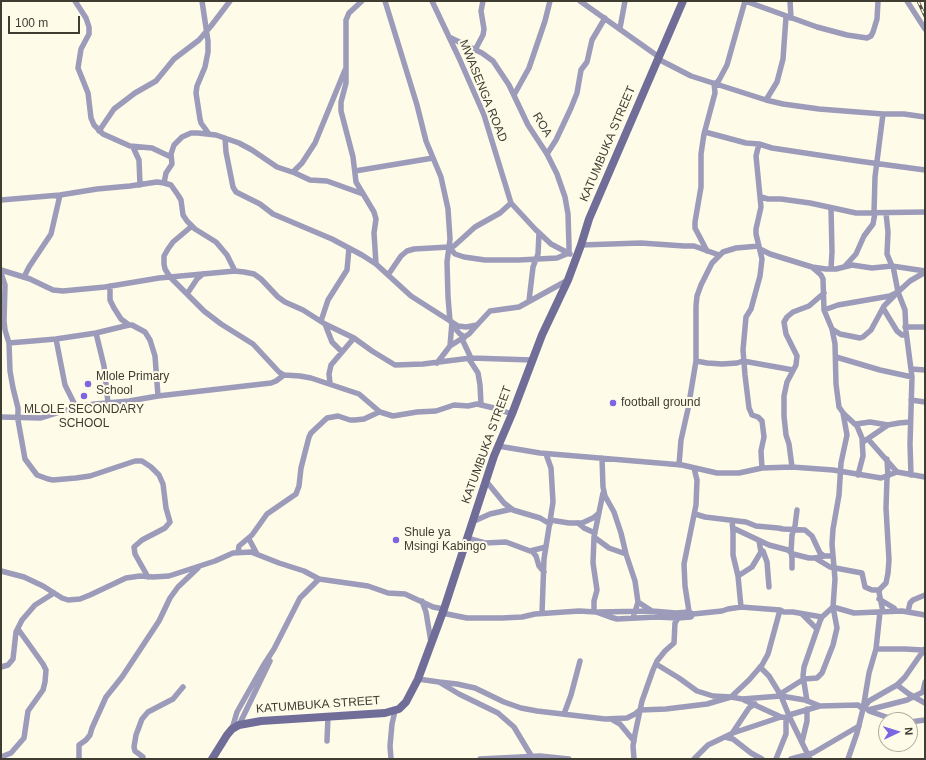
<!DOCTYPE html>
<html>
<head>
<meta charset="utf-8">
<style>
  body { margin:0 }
  #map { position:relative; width:926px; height:760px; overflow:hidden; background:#fefbe9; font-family:Arial,sans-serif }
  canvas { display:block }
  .frame { position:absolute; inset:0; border:2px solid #3f3d31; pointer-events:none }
  .north { position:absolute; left:878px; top:712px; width:40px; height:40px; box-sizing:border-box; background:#fefbe9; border:1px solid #b2af9f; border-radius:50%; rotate:86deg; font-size:11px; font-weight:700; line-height:16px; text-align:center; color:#3f3d31 }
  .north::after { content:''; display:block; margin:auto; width:14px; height:18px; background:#7c65e0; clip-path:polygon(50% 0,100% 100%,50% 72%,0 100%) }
  .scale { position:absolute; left:8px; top:16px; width:72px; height:18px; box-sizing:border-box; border:2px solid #3f3d31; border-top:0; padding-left:5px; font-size:12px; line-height:14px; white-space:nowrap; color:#3f3d31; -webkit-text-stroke:3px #fefbe9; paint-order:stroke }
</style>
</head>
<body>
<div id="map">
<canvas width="926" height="760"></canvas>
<div class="frame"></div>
<div class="north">N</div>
<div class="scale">100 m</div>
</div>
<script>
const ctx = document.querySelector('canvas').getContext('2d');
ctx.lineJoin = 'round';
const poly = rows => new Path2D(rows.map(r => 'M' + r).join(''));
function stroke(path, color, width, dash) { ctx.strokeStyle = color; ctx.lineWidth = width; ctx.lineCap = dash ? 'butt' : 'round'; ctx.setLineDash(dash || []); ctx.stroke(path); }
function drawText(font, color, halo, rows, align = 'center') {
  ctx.font = font + ' Arial,sans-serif'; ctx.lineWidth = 4; ctx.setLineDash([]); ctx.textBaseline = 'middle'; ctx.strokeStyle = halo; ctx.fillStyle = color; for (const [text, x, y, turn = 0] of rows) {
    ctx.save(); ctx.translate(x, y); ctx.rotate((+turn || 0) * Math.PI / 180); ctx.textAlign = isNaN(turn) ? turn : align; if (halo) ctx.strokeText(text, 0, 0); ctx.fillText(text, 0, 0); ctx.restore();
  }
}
stroke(poly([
  [75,1,86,18,89,27,89,34,81,49,78,68,88,93,91,118,94,125,103,134,130,146,152,148,171,157],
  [202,1,208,41,208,52,205,67,197,86,196,93,200,119,201,123,209,134],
  [362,1,349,13,346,20,346,83,341,102,341,111,353,157,356,182,374,212,376,219,374,233,376,264],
  [385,1,417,105,426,141,441,177,448,209,450,239,447,262,448,297,450,321],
  [432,1,459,58,484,115,511,203,535,229,551,244,570,254],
  [580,1,659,57],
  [745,1,817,27,847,35,867,38,871,36,873,32,877,19,878,1],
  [790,1,791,18],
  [907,1,925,29],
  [620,28,625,1],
  [475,50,483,35,484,29,481,11,483,1],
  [658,59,691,76,766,100,783,104,819,109,883,114,904,114,925,117],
  [716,84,719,80,727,65,745,1],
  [514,95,529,68,545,21,550,1],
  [766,100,777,82,783,59,786,17],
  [99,131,114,109,135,93,156,81,174,59,199,40,211,26,230,1],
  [705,132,746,143,759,144,772,148,858,161,925,170],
  [225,138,226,152,233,187,236,192,260,204,273,214,332,239,362,255,376,264,411,296,458,326,466,327,477,325,490,311,519,307,568,280],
  [759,144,756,156,761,207,756,229,756,234,762,259,760,276,751,309,746,317,743,350,745,375,749,408,752,415,758,417,762,421,764,437,761,451,762,468],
  [133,147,139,160,140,185],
  [547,154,556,140,571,108,577,93,581,70,587,62,592,40,605,18],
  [355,171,433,158],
  [293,172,302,163,315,143,345,70],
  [164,183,166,173,172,164,171,154,174,145,182,137,191,133,198,133,216,135,239,143,252,150,277,167,295,173,310,180,327,181,363,194],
  [761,197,768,199,781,199,810,203,856,213,925,212],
  [1,200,60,195,97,189,130,186,157,182,164,183,171,185,178,195,181,200,183,215,187,221,195,229,216,242,227,255,235,271],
  [874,213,875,177,883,114],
  [886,213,888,232,887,254,892,266],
  [192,226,173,242,168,249,164,256,164,264,165,269,170,277,204,311,221,324,253,344,279,372,284,375,300,376,311,378,359,394,380,412],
  [581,245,641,243,684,246,694,246,719,255],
  [449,247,455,254,464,257,485,260,519,260,557,258,569,253,569,246,568,214,565,197,557,174,547,154,528,125,509,85,493,61,482,53,449,37],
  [760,249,770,254,812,267,826,269,836,269,852,265,872,268,892,266,925,271],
  [707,251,695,228,695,222,701,187,701,154,704,134,715,93,714,83],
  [845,266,856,254,864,236,873,224,875,213],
  [893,266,898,292,905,310,906,331,912,377,910,444,911,475],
  [812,267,821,275,823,279,824,310,832,329,835,344,836,384,839,407,844,414,857,426,862,438,863,456,858,475],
  [831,269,832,252,831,208],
  [1,270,30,279,53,290,63,291,105,287,159,278,235,271,244,272,254,274,261,279,278,297,285,302,303,310,325,324,354,338,372,351,395,365,423,364,471,358,532,360],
  [1,273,5,285,4,321,5,330,9,343,10,371,13,388,18,408,18,420,25,459,37,475,48,479,53,480,76,478,90,476,135,461,142,461,151,467,159,475,163,484,166,508,170,522,165,528,142,540,134,547,135,554,148,577],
  [388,275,401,256,407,251,414,249,449,247,454,246,475,227,500,213,511,203],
  [24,277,29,267,51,234,60,195],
  [110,286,110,300,114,308,121,319,129,325],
  [187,294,197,279,203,274],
  [529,301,533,267,538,254,539,233],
  [883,308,897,331,902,335,906,335],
  [824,310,838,305,890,296,898,292,910,281,922,274,925,271],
  [321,321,328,300,347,270,349,248],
  [325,324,332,342,342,352],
  [452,325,460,334,465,337],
  [905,327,925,327],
  [832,329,840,334,860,338,863,337,871,330,884,306,894,296],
  [96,333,104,366,108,403],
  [56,339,65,385,76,407],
  [462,339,471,358],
  [9,343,56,339,96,333,129,325,132,325,145,332,150,340,155,356,158,396],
  [450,346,452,322],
  [836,357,880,370,912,377],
  [469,359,478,373,480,385,481,404],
  [696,361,707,363,722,364,737,363,743,361,793,370],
  [437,363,450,346,469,334,477,325],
  [911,369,925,370],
  [330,383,329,374,331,365,354,338],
  [911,400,925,402],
  [1,417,41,418,76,407,95,404,129,401,158,396,271,383,276,381,284,375],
  [856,424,870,422,888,425],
  [868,439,897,472],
  [863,442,888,425,899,423,910,422],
  [498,446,540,453,682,465,717,473,739,473,762,468,792,467,833,470,881,478,897,472,925,477],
  [602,458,603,487,605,496,614,512,621,533,626,554,635,581,638,602,633,618],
  [679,465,681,440,688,409,696,361,696,306,697,296,701,285,712,263,723,252,736,248,759,246],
  [792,467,789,444,786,435,784,416,784,396,787,382,796,365,797,356,786,334,784,322,787,317,793,312,809,306,824,293],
  [486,481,504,503,513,510,540,518,550,524],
  [695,514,705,517,746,522,756,526,778,528,783,529,805,530,812,536,820,553,824,556,833,556],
  [550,520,569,523,582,523,593,518,599,513],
  [732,520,733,532,733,555,738,576,741,607],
  [472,522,490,514,512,509],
  [578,523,584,528,595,533],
  [733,528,769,545,788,550,793,554,809,558,815,558,824,556],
  [594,537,609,548,626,554],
  [467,538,485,543,506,542,530,551,546,547],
  [249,539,257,554],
  [759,541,761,552,763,551,767,562,769,587],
  [532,551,536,556,539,566,544,572],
  [238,552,239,546,252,535,267,514,296,494,299,486,301,468,309,437,311,433,327,418,338,416,350,420,355,420,364,419,377,413,380,412,393,416,417,412,436,411,454,405,468,406,477,404,494,408,512,414],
  [815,558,830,567,862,573,865,587,872,590,879,590],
  [792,568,792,558,791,552,792,535,795,526,797,510],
  [1,571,24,577,43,586,62,598,68,600,80,599,90,595,126,578,140,576,153,577,169,576,215,561,233,553,251,552,279,563,304,571,319,579,368,586,388,593,405,594,433,607,444,609],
  [738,576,752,567,761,552],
  [879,599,894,608,896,611],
  [422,601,426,612,431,642],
  [638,602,652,611,676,613,689,612],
  [594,612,594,601,597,590,593,563,594,537,603,493],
  [598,612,652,611],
  [883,612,879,592,880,589,886,583,888,573,889,560,886,508,887,478,888,476,887,459],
  [908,612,910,603,913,600,925,595],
  [442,613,467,618,502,618,522,617,535,614,579,611,596,612,610,617,617,619,656,617,678,618,691,617,693,614,722,611,728,609,741,607,780,610,784,612,793,612,822,617],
  [542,613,544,559,553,502,551,468,546,454],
  [693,614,689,612,688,605,685,586,684,564,696,505,697,480,694,468],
  [802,614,817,629],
  [876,649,905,649,922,650,925,649],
  [656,664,679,678,697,691,713,696,731,697,749,680,762,665,768,654,780,610],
  [1,667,8,665,13,659,16,632,22,620,35,605,54,593],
  [760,667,769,676,780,694],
  [418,679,439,682,459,694,498,713,514,727,532,757],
  [439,682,457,684,475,688,504,702,521,708,537,711,605,719,627,718,635,714,640,710,666,709,707,704,731,697,742,699,781,696,805,700,820,706,858,705,863,709,869,701,897,685,905,677,921,654,925,651],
  [897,685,909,694,925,703],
  [923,691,925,682],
  [777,696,804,679,817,678,822,673,833,645,837,628,833,607,854,613,902,611,925,615],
  [781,696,790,718,810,759],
  [744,700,781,717],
  [807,701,803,676,804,667,820,621,822,617,833,607,835,579,832,544,833,529,839,495,841,463,847,435,843,413],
  [868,710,907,700,925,691],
  [869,711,895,720],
  [564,714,571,695,580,661],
  [789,715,820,706],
  [613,720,620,724,634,741],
  [910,722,925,720],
  [239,725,270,661],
  [232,729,237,712,263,666,274,649,300,598,319,579],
  [733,732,749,708,755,704],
  [725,737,733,739,751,753,762,759],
  [327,741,328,716],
  [802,742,807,721,807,709],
  [1,757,11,753,24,738,28,711,43,690,45,682,46,670,43,664,18,629],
  [79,759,79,745,86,740,90,735,92,728,106,697,122,677,159,621,170,598,178,587,198,568],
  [143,759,143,757,135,751,134,747,136,735,142,719,148,712,173,699,183,687],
  [391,759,390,746,392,724,395,711],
  [480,759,540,756,569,759],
  [634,759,633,746,635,734,642,701,653,670,657,661,665,651,674,643,675,623,678,618],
  [694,759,708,745,733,733,781,717,790,718],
  [776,759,786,734,786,718],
  [791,759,813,753,859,726],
  [848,759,857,733,863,709,869,673,876,649,880,612]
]), '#9d9bba', 5.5);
stroke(poly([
  [212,759,227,735,232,729,239,725,261,721,385,713,399,709,406,702,418,679,444,609,494,456,512,414,542,335,568,280,581,245,589,219,683,1]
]), '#716d99', 8);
const rail = poly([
  [918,1,925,16]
]);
stroke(rail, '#555246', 3);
stroke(rail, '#fefbe9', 1.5, [4.5]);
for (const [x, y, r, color] of [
  [88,384,4,"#7c65e0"],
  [84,396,4,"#7c65e0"],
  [613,403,4,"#7c65e0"],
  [396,540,4,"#7c65e0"]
]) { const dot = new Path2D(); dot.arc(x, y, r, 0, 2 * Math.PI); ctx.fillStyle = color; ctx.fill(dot); stroke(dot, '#fefbe9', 1.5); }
drawText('12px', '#3f3d31', '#fefbe9', [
  ["MWASENGA ROAD",483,91,68],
  ["ROA",542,125,59],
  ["KATUMBUKA STREET",608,144,-67],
  ["KATUMBUKA STREET",487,445,-70],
  ["KATUMBUKA STREET",318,705,-4]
]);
drawText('12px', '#3f3d31', '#fefbe9', [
  ["Mlole Primary",96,377],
  ["School",96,391],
  ["football ground",621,403],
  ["MLOLE SECONDARY",84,410,"center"],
  ["SCHOOL",84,424,"center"],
  ["Shule ya",404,533],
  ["Msingi Kabingo",404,547]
], 'left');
</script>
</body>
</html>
